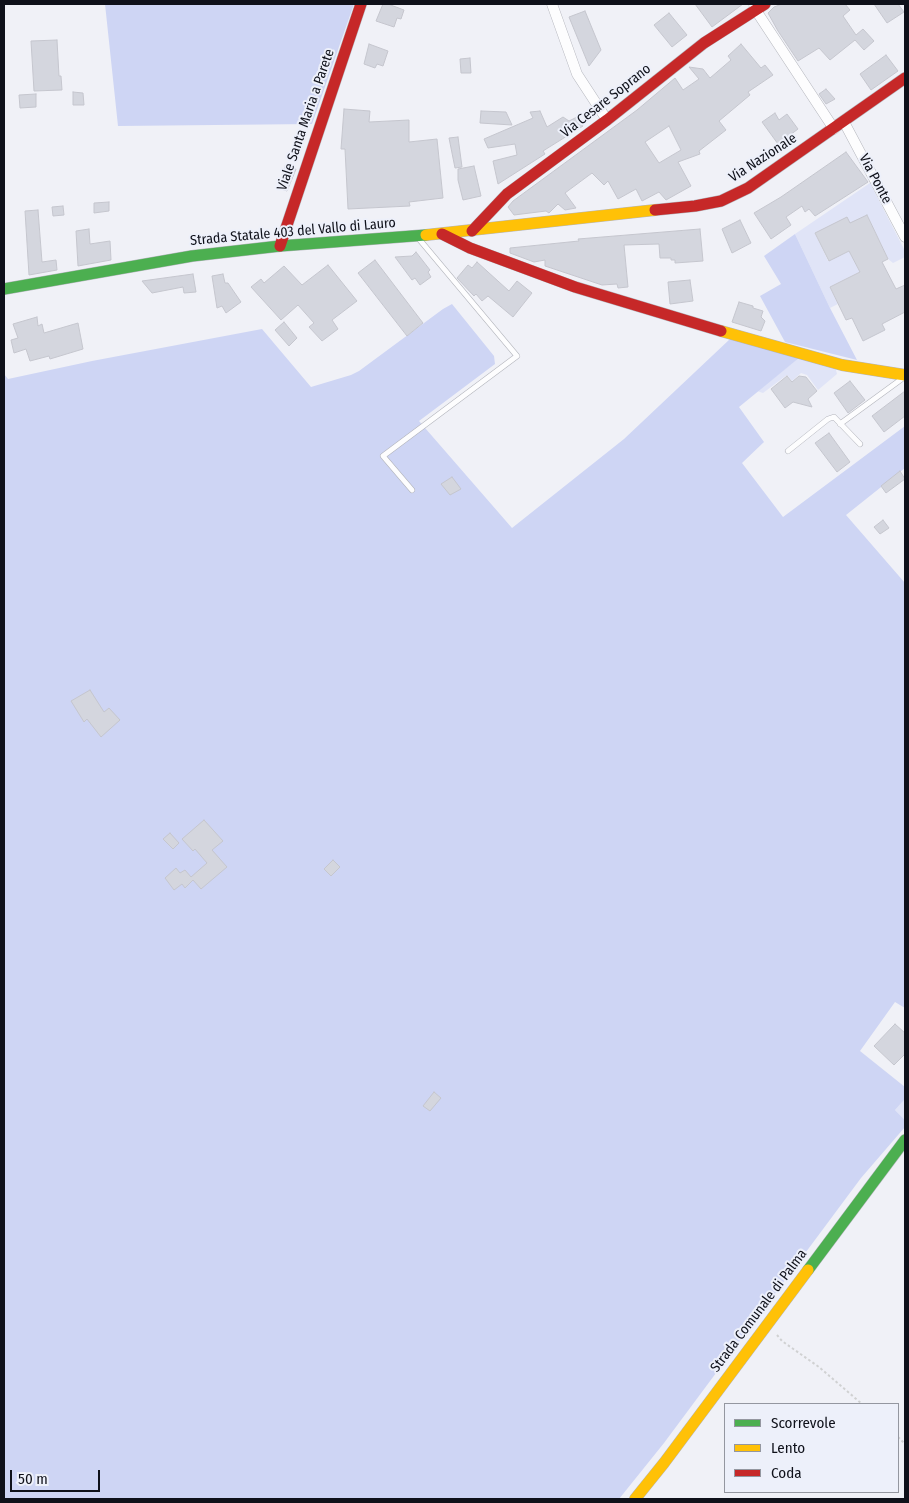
<!DOCTYPE html>
<html>
<head>
<meta charset="utf-8">
<style>
  body { margin:0 }
  #map { position:relative; width:909px; height:1503px; overflow:hidden; background:#f0f1f7; font-family:"Fira Sans Condensed",sans-serif }
  canvas { display:block }
  .frame { position:absolute; inset:0; border:5px solid #0f111a; pointer-events:none }
  .legend { position:absolute; left:724px; top:1403px; width:175px; height:90px; box-sizing:border-box; background:#edf0fa; border:1px solid #9497a0; margin:0; padding:6px 9px; list-style:none; font-size:15px; color:#0f111a }
  .legend li { display:flex; align-items:center; gap:10px; height:25px }
  .legend b { width:25px; border:1px solid #9497a0 }
  .scale { position:absolute; left:10px; top:1470px; width:90px; height:22px; box-sizing:border-box; border:2px solid #0f111a; border-top:0; padding-left:6px; font-size:15px; line-height:18px; white-space:nowrap; color:#0f111a; -webkit-text-stroke:4px #edf0fa; paint-order:stroke }
</style>
</head>
<body>
<div id="map">
<canvas width="909" height="1503"></canvas>
<div class="frame"></div>
<ul class="legend">
<li><b style="height:6px;background:#4caf50"></b>Scorrevole</li>
<li><b style="height:6px;background:#ffc107"></b>Lento</li>
<li><b style="height:6px;background:#c62828"></b>Coda</li>
</ul>
<div class="scale">50 m</div>
</div>
<script>
const ctx = document.querySelector('canvas').getContext('2d');
ctx.lineJoin = 'round';
function fill(path, color) { ctx.fillStyle = color; ctx.fill(path, 'evenodd'); }
const poly = rows => new Path2D(rows.map(r => 'M' + r).join(''));
function stroke(path, color, width, dash) { ctx.strokeStyle = color; ctx.lineWidth = width; ctx.lineCap = dash ? 'butt' : 'round'; ctx.setLineDash(dash || []); ctx.stroke(path); }
function drawText(font, color, halo, rows, align = 'center') {
  ctx.font = font + ' "Fira Sans Condensed",sans-serif'; ctx.lineWidth = 4; ctx.setLineDash([]); ctx.textBaseline = 'middle'; ctx.strokeStyle = halo; ctx.fillStyle = color; for (const [text, x, y, turn = 0] of rows) {
    ctx.save(); ctx.translate(x, y); ctx.rotate((+turn || 0) * Math.PI / 180); ctx.textAlign = isNaN(turn) ? turn : align; if (halo) ctx.strokeText(text, 0, 0); ctx.fillText(text, 0, 0); ctx.restore();
  }
}
fill(poly([
  [870,183,905,251,905,257,893,263,888,259,867,215,858,226,815,233,828,261,849,251,860,272,830,287,838,304,830,308,795,234],
  [799,358,835,367,837,374,818,390,807,375,801,373,792,381,787,375,763,393,757,391],
  [905,1099,905,1120,895,1110]
]), '#e0e4f7');
fill(poly([
  [105,4,354,4,312,124,118,126],
  [795,234,830,308,857,360,785,342,760,296,781,284,764,256],
  [452,304,494,356,495,364,419,421,512,528,624,439,730,339,799,358,739,407,764,442,742,463,783,517,905,426,905,468,846,515,905,583,905,1008,895,1002,860,1051,905,1087,905,1099,895,1110,905,1120,905,1127,861,1178,664,1443,619,1499,4,1499,4,374,8,379,92,361,262,329,311,387,351,375,359,371,443,309]
]), '#ced5f4');
const building = poly([
  [383,4,388,4,404,10,401,19,397,18,394,27,376,21,383,4],
  [695,4,743,4,712,27,695,4],
  [782,4,845,4,850,10,843,16,856,35,863,29,874,41,864,50,855,40,830,60,819,48,798,61,778,31,768,13,774,7,782,4],
  [874,4,898,4,904,12,887,23,874,4],
  [585,11,601,50,589,66,569,17,585,11],
  [669,13,687,35,672,47,654,25,669,13],
  [57,40,59,76,61,76,62,90,34,91,31,41,57,40],
  [369,44,388,51,383,66,377,64,375,68,364,64,369,44],
  [741,44,761,68,765,65,773,75,748,92,750,95,719,121,726,130,699,151,700,154,678,162,691,186,666,200,659,192,642,201,636,189,618,199,608,181,604,185,592,173,565,193,576,208,565,210,558,204,549,213,546,211,514,215,508,207,513,201,637,110,675,78,683,90,699,79,689,67,703,69,710,78,731,60,728,56,741,44],
  [669,126,681,150,659,163,645,142,669,126],
  [886,55,898,71,871,90,860,74,886,55],
  [470,58,471,73,461,73,460,59,470,58],
  [826,89,835,99,826,104,819,94,826,89],
  [73,92,83,93,84,105,73,105,73,92],
  [36,94,36,107,20,108,19,95,36,94],
  [344,109,370,111,369,122,409,120,409,142,437,139,443,198,409,202,410,206,348,209,345,149,341,149,344,109],
  [481,111,506,112,512,125,480,123,481,111],
  [540,111,547,127,563,117,569,121,577,117,583,126,543,151,545,154,498,184,493,161,517,155,515,144,488,148,484,139,533,118,530,112,540,111],
  [775,113,779,120,787,114,798,129,778,144,762,122,775,113],
  [458,137,462,167,455,168,449,138,458,137],
  [846,152,868,182,815,216,809,209,805,212,802,206,786,217,791,225,771,239,754,213,781,197,846,152],
  [285,166,296,169,287,191,278,188,285,166],
  [474,166,481,196,463,200,458,180,458,169,474,166],
  [109,202,109,211,94,213,94,203,109,202],
  [63,206,64,215,53,216,52,207,63,206],
  [38,210,42,262,56,260,57,270,29,275,25,211,38,210],
  [867,215,888,259,882,262,896,289,905,285,905,312,882,324,885,330,863,341,852,318,846,320,830,287,860,272,849,251,829,261,815,233,847,217,850,223,867,215],
  [740,220,751,243,732,253,722,229,740,220],
  [89,229,90,244,110,241,111,260,78,266,76,231,89,229],
  [700,229,703,261,675,263,675,260,671,260,671,258,660,258,659,244,624,245,628,287,618,288,617,284,602,285,545,266,545,260,534,262,510,253,510,248,579,241,578,239,700,229],
  [416,252,430,270,428,272,431,277,420,285,415,278,412,280,395,257,412,256,416,252],
  [375,260,423,323,407,336,358,273,375,260],
  [477,262,509,291,517,281,532,293,513,317,488,296,482,301,476,294,474,296,457,278,468,265,472,268,477,262],
  [328,265,357,301,332,320,338,329,322,341,309,327,314,323,298,305,281,320,251,287,261,279,264,283,284,266,302,285,328,265],
  [193,274,196,292,184,293,183,287,152,293,142,281,193,274],
  [223,274,225,283,228,283,241,302,226,313,222,306,217,308,212,276,223,274],
  [690,280,693,301,670,304,668,282,690,280],
  [739,302,753,306,753,308,763,311,761,317,765,321,761,331,732,322,739,302],
  [37,317,38,326,42,324,44,333,78,323,83,349,50,359,49,356,30,361,26,349,14,353,11,340,18,338,13,324,37,317],
  [284,322,297,338,289,346,275,330,284,322],
  [787,376,792,382,799,376,806,377,817,391,808,399,812,407,793,402,785,408,771,389,787,376],
  [850,381,865,400,848,413,834,393,850,381],
  [905,391,905,416,884,432,872,416,905,391],
  [829,433,850,462,837,472,815,443,829,433],
  [900,471,905,479,886,493,881,486,900,471],
  [452,477,461,489,450,495,441,484,452,477],
  [883,520,889,528,880,534,874,527,883,520],
  [90,690,104,712,109,708,120,720,101,737,87,719,84,722,71,701,90,690],
  [204,820,223,841,212,850,227,867,201,889,193,880,185,888,182,884,174,890,165,878,176,868,180,873,185,870,191,877,207,863,195,849,193,851,182,839,204,820],
  [170,833,179,843,173,849,163,839,170,833],
  [333,860,340,867,331,876,324,869,333,860],
  [895,1024,905,1033,905,1054,894,1065,874,1046,895,1024],
  [434,1092,441,1098,430,1111,423,1106,434,1092]
]);
fill(building, '#d4d6de');
stroke(building, '#c5c6ce', 1);
const lane = poly([
  [840,424,903,378],
  [788,451,828,419,834,417,860,444],
  [412,490,383,456,517,356,419,239]
]);
const street = poly([
  [552,4,577,74,607,120],
  [754,4,755,9,834,129],
  [844,122,905,237]
]);
const fast = poly([
  [4,289,192,256,280,246,426,235],
  [808,1270,905,1140]
]);
const slow = poly([
  [426,235,655,210],
  [721,331,842,365,905,375],
  [635,1499,664,1463,808,1270]
]);
const jam = poly([
  [655,210,695,206,721,201,748,188,905,78],
  [472,231,507,194,607,120,704,43,765,4],
  [442,234,470,248,575,287,721,331],
  [280,246,361,4]
]);
stroke(lane, '#b3b5bc', 6);
stroke(street, '#b3b5bc', 11);
stroke(fast, '#b3b5bc', 12);
stroke(slow, '#b3b5bc', 12);
stroke(jam, '#b3b5bc', 12);
stroke(poly([
  [777,1335,782,1341,819,1367,862,1404],
  [898,1437,905,1444]
]), '#d0d1d2', 2, [2.5, 2.5]);
stroke(lane, '#fdfdfe', 5);
stroke(street, '#fdfdfe', 10);
stroke(fast, '#4caf50', 11);
stroke(slow, '#ffc107', 11);
stroke(jam, '#c62828', 11);
drawText('14px', '#0f111a', '#edf0fa', [
  ["Via Cesare Soprano",606,101,-38],
  ["Viale Santa Maria a Parete",306,120,-71],
  ["Via Nazionale",763,158,-33],
  ["Via Ponte",875,179,62],
  ["Strada Statale 403 del Vallo di Lauro",293,232,-5],
  ["Strada Comunale di Palma",759,1311,-53]
]);
</script>
</body>
</html>
